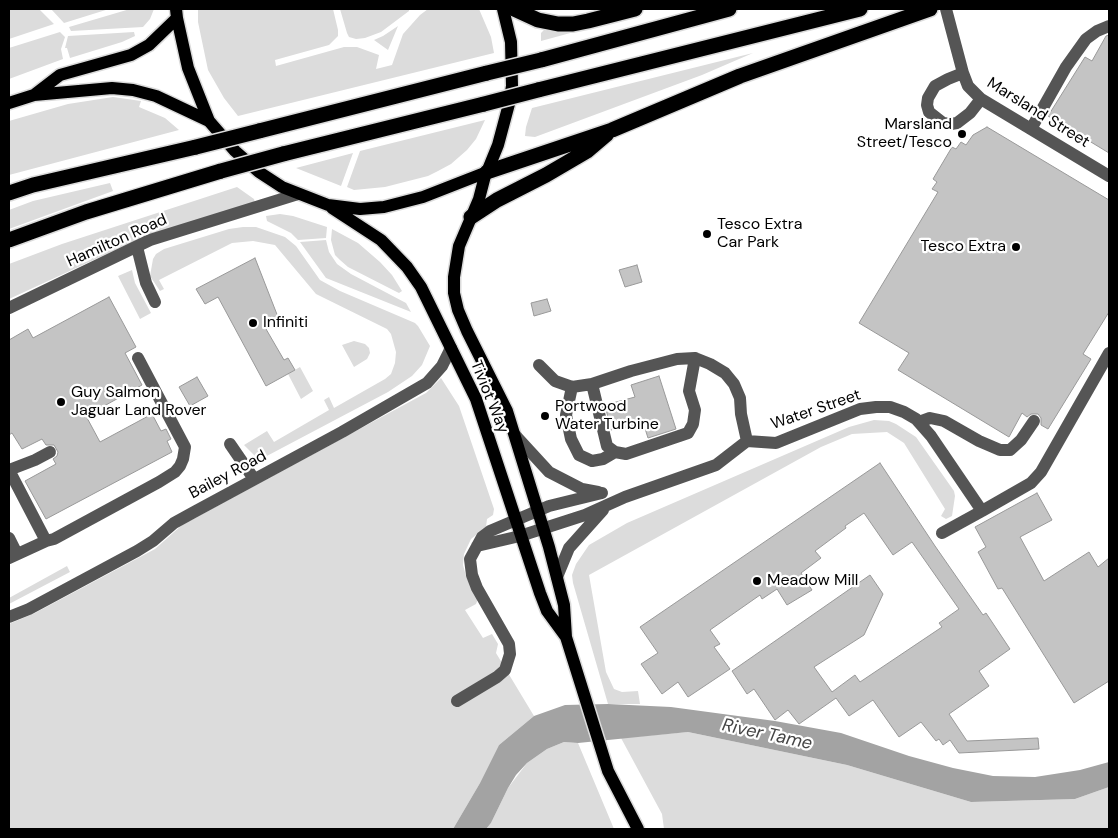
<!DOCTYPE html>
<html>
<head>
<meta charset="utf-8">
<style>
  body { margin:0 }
  #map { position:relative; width:1118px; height:838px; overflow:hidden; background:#fff; font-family:"DM Sans",sans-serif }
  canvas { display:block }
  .frame { position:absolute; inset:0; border:10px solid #000; pointer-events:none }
</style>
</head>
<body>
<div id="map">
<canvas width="1118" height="838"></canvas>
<div class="frame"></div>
</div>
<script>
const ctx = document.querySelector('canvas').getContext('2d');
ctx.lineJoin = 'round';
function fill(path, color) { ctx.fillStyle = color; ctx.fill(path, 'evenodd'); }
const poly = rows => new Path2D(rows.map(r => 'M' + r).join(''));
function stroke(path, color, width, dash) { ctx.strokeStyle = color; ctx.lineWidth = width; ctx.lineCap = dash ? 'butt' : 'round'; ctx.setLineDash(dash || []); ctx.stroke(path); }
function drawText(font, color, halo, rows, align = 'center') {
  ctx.font = font + ' "DM Sans",sans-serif'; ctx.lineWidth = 4.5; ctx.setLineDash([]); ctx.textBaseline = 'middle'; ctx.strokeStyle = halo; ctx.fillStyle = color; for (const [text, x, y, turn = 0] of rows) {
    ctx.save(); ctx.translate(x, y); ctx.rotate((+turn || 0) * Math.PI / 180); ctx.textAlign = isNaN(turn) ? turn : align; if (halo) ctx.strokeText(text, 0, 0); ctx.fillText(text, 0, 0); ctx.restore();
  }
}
fill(poly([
  [9,9,39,9,54,24,9,39],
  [51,9,109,9,64,23],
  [130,9,154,9,150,19,143,27,71,31,69,27],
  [198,9,333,9,338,30,338,36,329,45,275,60,276,66,344,47,357,47,379,55,376,69,392,65,403,34,420,15,428,9,479,9,491,37,494,53,238,116,224,98,208,70,198,22],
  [340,9,409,9,409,11,381,32,365,38,356,39,349,37,347,33],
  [398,26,388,50,374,40,383,36],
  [544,30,556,32,574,32,541,41,541,33],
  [60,32,65,37,61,49,63,59,9,79,9,48],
  [134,32,135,36,122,42,70,58,67,48,65,48,68,36],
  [753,53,702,75,535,137,525,136,526,127,532,108],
  [113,97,141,101,139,107,165,118,179,130,9,175,9,121,68,104],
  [485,120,476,139,467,150,451,164,438,171,428,176,385,187,354,190,347,187,360,151],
  [353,153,341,186,296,168],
  [110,183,113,191,9,229,9,210,33,201],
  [237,187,254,199,255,203,111,252,9,299,9,264,62,244],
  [280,214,293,216,327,227,326,238,298,240,291,233,267,221,266,216],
  [243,227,256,227,285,237,296,246,320,280,340,291,415,323,418,326,430,346,422,365,412,376,388,392,263,458,256,457,244,445,267,431,274,442,329,410,324,400,329,397,334,408,385,379,391,374,395,363,396,352,391,334,387,329,316,294,275,245,253,241,232,243,159,280,164,289,160,291,150,276,153,259,156,254,164,249,229,229],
  [332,229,358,243,380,262,392,275,402,291,399,293,393,290,348,267,340,260,335,255,331,240],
  [326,240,329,252,337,264,351,274,406,303,411,312,326,278,300,242],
  [132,270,135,283,151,313,140,319,118,276],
  [354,341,365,344,369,348,370,353,367,359,354,367,342,345],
  [300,367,313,391,301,399,288,374],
  [441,378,459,406,494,509,493,515,487,519,486,527,471,539,464,554,463,565,466,576,478,599,476,604,465,610,483,638,492,634,498,644,496,653,534,716,499,745,480,783,453,829,9,829,9,624,35,613,155,549,182,525,426,393],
  [874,420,889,421,896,424,916,437,954,491,955,496,952,516,946,519,941,516,945,509,904,443,887,432,852,434,821,447,589,575,606,672,614,689,622,692,638,691,640,704,608,704,573,583,572,575,576,564,589,545,627,523,849,427],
  [67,566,70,572,9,604,9,598],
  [688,732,847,765,971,802,1075,799,1109,787,1109,829,664,829,662,814,621,738],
  [564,742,578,743,614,829,486,829,491,823,508,788,527,763,547,749]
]), '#dcdcdc');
fill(poly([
  [608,704,671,707,775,721,841,733,909,756,953,768,993,776,1035,777,1080,770,1109,762,1109,787,1075,799,971,802,847,765,688,732,578,743,564,742,547,749,527,763,516,775,508,788,491,823,486,829,453,829,480,783,499,745,534,716,565,705]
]), '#a3a3a3');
const building = poly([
  [1109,35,1109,153,1048,116,1085,57,1092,61,1106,36,1109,35],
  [987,127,1109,200,1109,312,1083,354,1091,359,1048,429,1041,425,1041,418,1038,414,1031,414,1027,417,1022,413,1009,437,898,370,909,353,859,323,938,192,932,189,937,182,933,179,952,147,956,149,961,142,966,145,973,135,987,127],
  [255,258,278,317,272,320,275,325,266,329,284,360,288,358,295,370,266,386,218,297,205,304,196,289,255,258],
  [637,265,642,282,625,287,619,270,637,265],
  [109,297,136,347,125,353,142,385,86,416,100,442,152,414,161,431,166,429,171,439,167,441,172,452,46,519,25,481,56,464,53,459,57,456,58,452,54,445,46,445,42,439,22,449,12,433,9,435,9,340,28,329,33,338,109,297],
  [547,299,551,311,534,316,531,303,547,299],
  [659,376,676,429,648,438,643,422,625,428,624,426,611,430,605,405,635,397,631,385,659,376],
  [197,377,208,396,190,406,179,387,197,377],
  [880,463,935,546,983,615,986,613,1010,649,979,671,989,686,949,714,967,741,1038,738,1039,749,959,753,950,740,943,745,939,739,936,741,921,722,899,737,873,700,849,716,836,698,799,724,788,710,775,720,754,689,747,694,732,671,870,575,883,594,864,635,814,667,832,692,855,675,860,682,942,627,939,623,959,609,912,542,893,555,864,513,845,526,846,528,815,551,821,558,801,573,812,590,787,605,777,589,762,599,760,595,710,630,720,644,714,647,730,669,688,697,678,682,662,694,641,664,658,653,640,627,880,463],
  [1037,493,1052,520,1020,537,1044,581,1089,552,1098,567,1109,558,1109,681,1074,703,1002,588,998,589,978,552,986,547,975,527,1037,493]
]);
fill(building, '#c4c4c4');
stroke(building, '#999', 1);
const major = poly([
  [176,9,177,18,188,68,209,121,235,151,259,172,282,187,328,205,360,209,384,207,423,197,487,172,498,145,509,104,512,86,511,42,503,9],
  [34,95,60,75,131,55,149,45,177,18],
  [9,103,34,95,112,88,133,90,156,96,209,121],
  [486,172,479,199,459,246,454,277,454,293,458,310,467,331,507,411,549,547,564,605,566,637,608,771,638,829],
  [332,208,381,240,407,267,421,287,476,399,540,593,547,611,566,637]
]);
const highway = poly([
  [514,9,538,20,558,24,573,24,588,21,635,9],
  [541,60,729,9],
  [538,90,860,9],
  [259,131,487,73],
  [283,154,484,104],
  [487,172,612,130,740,76,930,9],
  [9,193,33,185,196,147],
  [471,217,497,200,546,175,587,151,607,134],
  [9,240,86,212,221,171]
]);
stroke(major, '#dbdbdb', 15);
stroke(highway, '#dbdbdb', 18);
stroke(poly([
  [946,9,963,73,968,86,981,99,1109,176],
  [963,73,948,79,935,86,928,98,927,105,929,112,943,123,951,124,957,123,970,113,981,99],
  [1031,129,1066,67,1086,39,1097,31,1109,26],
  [137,247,146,283,155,302],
  [9,308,150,240,298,194],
  [539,365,555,381,572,387,592,384,631,371,677,359,695,358,710,364,725,373,734,384,740,398,741,414,747,441],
  [592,384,607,446,615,452,626,454,688,433,693,424,695,410,689,391,695,358],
  [572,387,566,415,571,439,579,455,592,461,603,459,615,452],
  [919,422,930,418,944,421,979,441,1000,450,1010,450,1021,440,1034,421],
  [515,435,549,472,582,489,598,492],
  [230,444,254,479],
  [9,470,46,541],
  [9,470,35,460,50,452],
  [942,533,982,511],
  [9,538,17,554],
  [477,546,520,536,585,515,625,497,716,465,747,441,776,443,860,409,876,407,890,407,904,412,916,419,931,436,982,511,1031,483,1041,472,1109,353],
  [9,558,46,541,54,539,159,482,175,472,180,466,183,459,185,447,138,358],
  [557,577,569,548,603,510],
  [9,617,29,609,137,551,153,541,174,523,194,512,342,432,427,383,442,366,451,348],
  [457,701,497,677,505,670,510,654,509,644,477,588,472,575,470,559,482,537,490,531,549,506,602,493]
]), '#555', 12);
stroke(major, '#000', 12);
stroke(highway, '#000', 15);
const highwayBridge = poly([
  [487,73,541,60],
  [484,104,538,90],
  [196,147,259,131],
  [221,171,283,154]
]);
stroke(highwayBridge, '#dbdbdb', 18, []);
stroke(highwayBridge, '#000', 15);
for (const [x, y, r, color] of [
  [962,134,5,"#000"],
  [707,234,5,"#000"],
  [1016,247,5,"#000"],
  [253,323,5,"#000"],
  [61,402,5,"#000"],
  [545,416,5,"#000"],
  [757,581,5,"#000"]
]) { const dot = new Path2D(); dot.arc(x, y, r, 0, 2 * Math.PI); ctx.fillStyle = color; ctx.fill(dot); stroke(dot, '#fff', 2); }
drawText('16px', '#000', '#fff', [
  ["Marsland Street",1038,113,32],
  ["Hamilton Road",117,241,-24],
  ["Tiviot Way",489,397,68],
  ["Water Street",816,410,-19],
  ["Bailey Road",228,475,-28]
]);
drawText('16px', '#000', '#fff', [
  ["Marsland",952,125,"right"],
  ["Street/Tesco",952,143,"right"],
  ["Tesco Extra",717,225],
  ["Car Park",717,243],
  ["Tesco Extra",1006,247,"right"],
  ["Infiniti",263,323],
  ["Guy Salmon",71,393],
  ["Jaguar Land Rover",71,411],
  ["Portwood",555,407],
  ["Water Turbine",555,425],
  ["Meadow Mill",767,581]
], 'left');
drawText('italic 18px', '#444', '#fff', [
  ["River Tame",767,735,12]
]);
</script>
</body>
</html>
